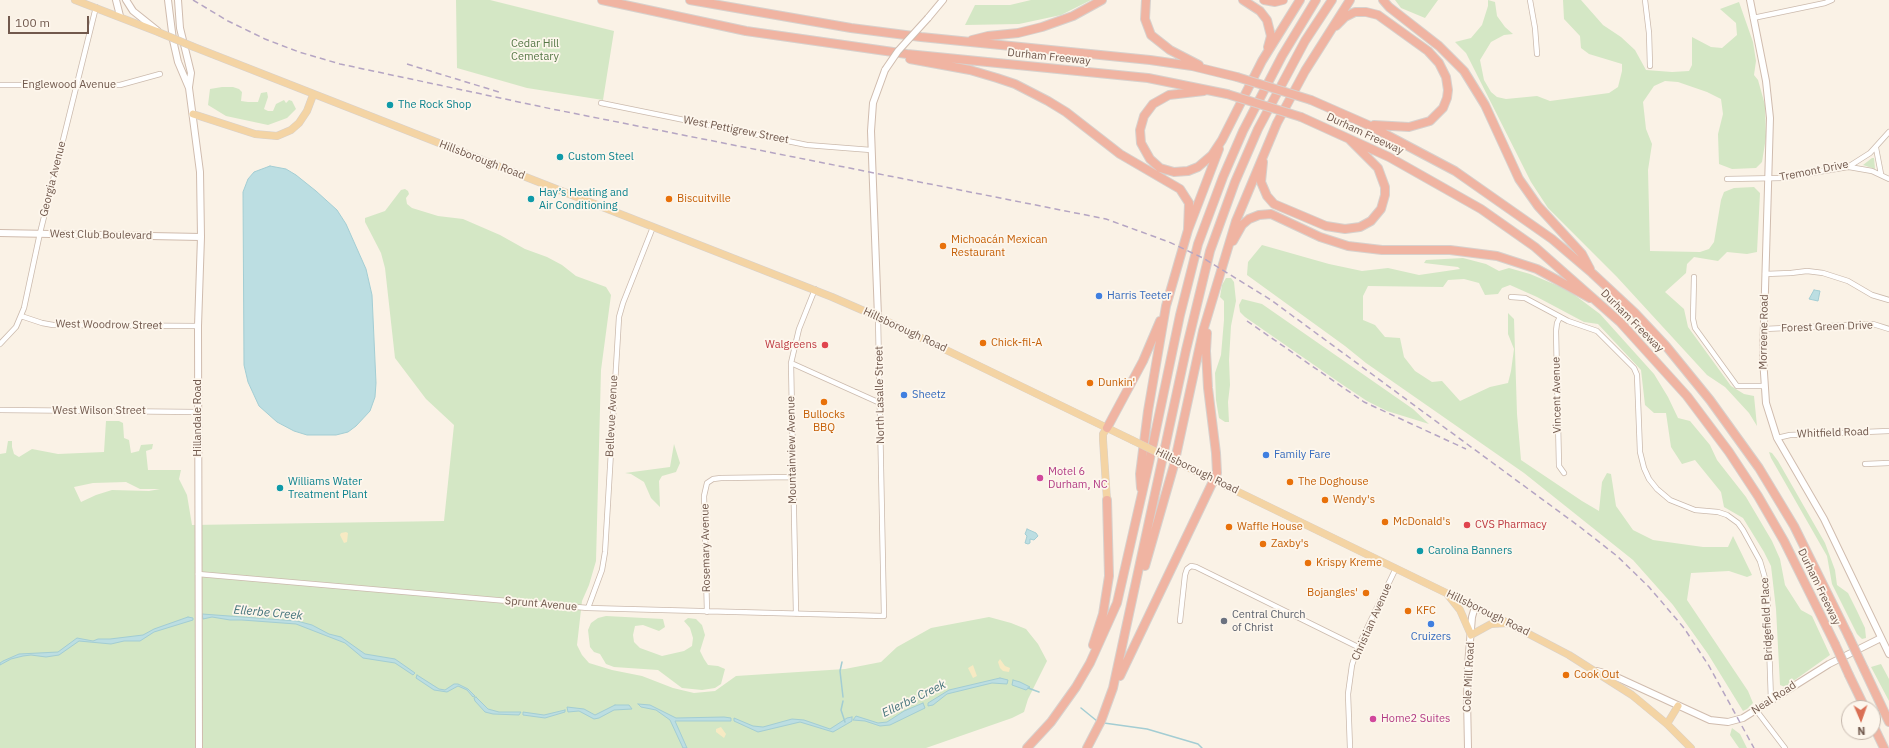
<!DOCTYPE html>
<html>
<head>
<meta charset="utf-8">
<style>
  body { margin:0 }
  #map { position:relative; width:1889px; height:748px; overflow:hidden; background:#faf2e6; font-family:"IBM Plex Sans",sans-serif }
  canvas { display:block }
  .north { position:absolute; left:1841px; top:700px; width:40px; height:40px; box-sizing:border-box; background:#fdf6ec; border:1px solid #c5b7ac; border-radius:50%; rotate:178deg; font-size:11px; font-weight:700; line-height:16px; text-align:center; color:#71594d }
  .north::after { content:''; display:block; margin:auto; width:14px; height:18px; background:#da7055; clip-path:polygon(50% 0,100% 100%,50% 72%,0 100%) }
  .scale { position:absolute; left:8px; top:16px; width:81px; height:18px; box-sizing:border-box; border:2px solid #71594d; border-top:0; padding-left:5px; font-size:12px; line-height:14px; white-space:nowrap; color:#71594d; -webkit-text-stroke:3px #fdf6ec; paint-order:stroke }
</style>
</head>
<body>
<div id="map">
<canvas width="1889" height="748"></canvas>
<div class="north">N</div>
<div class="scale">100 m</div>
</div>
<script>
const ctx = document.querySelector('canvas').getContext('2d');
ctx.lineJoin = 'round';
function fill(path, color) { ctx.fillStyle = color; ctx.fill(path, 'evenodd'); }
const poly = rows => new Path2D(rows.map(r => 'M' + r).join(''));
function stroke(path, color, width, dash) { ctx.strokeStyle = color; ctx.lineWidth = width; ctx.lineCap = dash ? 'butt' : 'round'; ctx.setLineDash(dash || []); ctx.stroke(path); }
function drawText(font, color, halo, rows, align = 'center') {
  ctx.font = font + ' "IBM Plex Sans",sans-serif'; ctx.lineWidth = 3.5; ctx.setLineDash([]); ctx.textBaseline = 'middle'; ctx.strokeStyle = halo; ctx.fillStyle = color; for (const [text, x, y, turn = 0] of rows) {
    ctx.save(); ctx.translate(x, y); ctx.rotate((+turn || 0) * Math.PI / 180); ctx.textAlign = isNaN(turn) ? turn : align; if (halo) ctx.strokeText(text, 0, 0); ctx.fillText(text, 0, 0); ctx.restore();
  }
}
fill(poly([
  [456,0,490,0,614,31,603,100,527,88,457,68],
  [1031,0,1091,0,1061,15,1019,24,965,25,975,5,1010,5],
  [1395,0,1438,0,1425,18,1401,8],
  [1488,0,1495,2,1497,16,1505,27,1513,34,1504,35,1491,42,1480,60,1484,80,1491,92,1497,97,1506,99,1537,96,1550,101,1609,93,1618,87,1622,71,1622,64,1589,54,1581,48,1580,36,1564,19,1563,0,1581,0,1603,25,1621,37,1635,50,1646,70,1672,72,1689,71,1692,65,1692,37,1711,47,1722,48,1737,35,1736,23,1720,9,1739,2,1753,42,1756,61,1754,75,1758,80,1765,105,1766,137,1762,162,1756,168,1732,169,1719,164,1718,134,1723,114,1721,99,1707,92,1678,82,1665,81,1654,86,1643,102,1646,129,1652,144,1648,170,1650,251,1700,252,1709,249,1714,242,1721,200,1724,192,1734,188,1754,187,1760,193,1757,252,1747,254,1727,252,1718,261,1694,257,1687,264,1686,273,1665,292,1684,309,1688,327,1731,386,1744,394,1754,396,1757,426,1749,413,1725,387,1707,375,1617,277,1548,208,1531,182,1466,53,1455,42,1471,38,1482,25,1488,6],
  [222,87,233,87,239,89,242,92,241,101,248,102,258,102,261,93,267,92,268,97,264,109,268,111,273,111,276,104,284,100,286,103,289,100,292,101,296,109,287,118,268,125,226,116,208,105,210,89],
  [1872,158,1874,158,1875,169,1863,165],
  [405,189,408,191,409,194,406,198,407,204,412,208,438,216,463,219,500,235,525,249,547,257,562,265,576,276,606,287,611,295,601,370,596,561,589,585,582,601,577,645,582,655,589,663,612,670,642,676,673,688,694,693,715,691,736,676,845,669,881,662,897,647,931,628,989,617,1011,623,1026,629,1038,644,1047,661,1028,699,1024,712,1012,718,926,748,0,748,0,454,6,453,8,441,12,441,12,447,14,454,19,457,32,449,58,454,104,452,106,421,119,421,123,423,124,438,129,440,131,453,139,451,141,445,153,444,152,449,146,451,148,470,181,470,179,479,187,495,192,525,444,521,454,425,426,399,395,358,385,268,381,253,365,222,365,218,385,211,401,190],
  [126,482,140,489,160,489,149,491,112,490,96,495,81,502,74,487,93,483],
  [1262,245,1329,264,1362,271,1388,268,1419,275,1460,269,1458,267,1424,263,1426,260,1463,258,1486,264,1499,271,1509,268,1530,274,1568,290,1600,314,1654,374,1668,397,1678,418,1690,421,1710,445,1717,460,1746,497,1772,541,1780,559,1785,585,1801,610,1812,616,1830,655,1785,687,1780,685,1776,609,1771,566,1764,552,1743,518,1724,507,1721,492,1695,460,1682,464,1671,447,1666,413,1654,413,1645,405,1641,370,1598,324,1584,322,1537,297,1510,285,1502,288,1498,294,1485,295,1479,283,1464,279,1448,280,1443,287,1368,286,1363,296,1363,320,1375,325,1385,337,1400,338,1404,357,1415,371,1432,382,1442,381,1460,401,1490,387,1508,383,1511,371,1514,349,1508,334,1508,313,1514,319,1517,414,1521,460,1582,501,1599,511,1602,482,1607,473,1611,474,1616,506,1633,530,1653,540,1703,547,1728,547,1733,536,1752,575,1747,577,1729,571,1691,573,1687,600,1748,691,1753,703,1747,709,1743,711,1708,654,1673,605,1633,560,1524,473,1366,363,1345,346,1247,275,1248,262],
  [1226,278,1231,278,1234,282,1236,301,1231,326,1229,360,1230,385,1228,402,1229,422,1225,422,1219,418,1216,400,1215,373,1221,355,1224,320,1224,301,1220,297,1222,285],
  [1242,299,1262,304,1413,409,1429,424,1387,411,1367,401,1343,385,1245,317,1240,312,1239,305],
  [674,444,680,463,676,472,662,476,659,481,660,507,651,498,644,482,631,474,625,473,670,467],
  [1769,452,1772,453,1778,461,1825,543,1835,570,1837,585,1848,593,1857,611,1865,628,1866,638,1862,639,1857,634,1832,584,1827,556,1771,458],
  [606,616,663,619,665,627,659,631,643,625,635,626,633,635,634,642,640,648,662,656,684,651,692,646,693,638,690,628,684,621,688,618,696,619,702,625,705,635,700,651,704,659,708,665,718,666,725,669,721,684,715,688,702,690,682,688,658,670,614,667,606,664,600,654,594,652,590,647,588,630,591,623,598,618],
  [1881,664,1889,679,1889,701,1871,667],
  [1732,728,1740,734,1747,748,1739,748,1730,735]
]), '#d4e7c5');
fill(poly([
  [346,532,348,533,347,542,344,543,340,535,341,533],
  [1000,659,1005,666,1010,668,1009,672,1003,671,1000,668,998,662],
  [973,665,977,676,973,678,968,668],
  [721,727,726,734,724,738,716,732,716,729]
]), '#f7eac3');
const water = poly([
  [270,166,286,169,296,175,316,191,337,210,346,224,366,269,372,295,376,383,375,397,370,411,356,426,348,432,336,435,307,435,294,431,277,422,259,406,248,382,244,365,243,192,248,179,254,172,270,166],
  [1814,290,1820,291,1818,301,1809,299,1814,290],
  [1027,529,1036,533,1038,536,1034,540,1030,539,1030,543,1028,544,1025,543,1027,536,1025,534,1027,529],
  [202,614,297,621,312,625,329,634,341,637,365,654,395,659,415,673,413,675,395,663,363,658,345,643,296,624,242,620,230,620,212,617,203,619,202,614],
  [188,617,193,618,193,620,154,632,140,641,124,641,111,644,79,641,59,655,46,657,31,655,23,656,11,659,0,665,0,663,3,661,19,654,58,652,77,638,93,641,98,639,110,639,143,635,154,629,188,617],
  [417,675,439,689,445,690,454,684,458,684,468,689,475,696,473,697,467,690,458,686,447,692,434,690,416,678,417,675],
  [1000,678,1008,680,1007,684,992,683,947,694,933,705,928,706,928,703,949,690,1000,678],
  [1013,680,1020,682,1030,687,1026,690,1012,685,1013,680],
  [476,697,488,709,499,712,521,712,519,715,493,714,485,712,475,701,474,698,476,697],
  [923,703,925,708,890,725,880,726,865,721,853,720,856,716,878,723,887,722,904,711,923,703],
  [638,704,650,705,676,718,724,717,731,718,731,721,675,721,687,748,683,748,670,720,656,710,641,707,638,704],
  [615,705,629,705,632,709,614,710,599,718,594,719,579,711,568,712,567,707,584,709,595,715,615,705],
  [565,710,565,712,545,718,523,715,523,712,544,715,565,710],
  [852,717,852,721,833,732,800,722,758,732,734,721,734,718,753,726,763,727,792,719,804,720,830,729,847,718,852,717]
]);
fill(water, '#bcdee2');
stroke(water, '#a3cdd3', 1);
stroke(poly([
  [842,662,840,671,843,697],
  [1028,688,1039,692],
  [843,701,841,710,845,722],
  [1081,708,1097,721],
  [1104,723,1147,729,1198,744,1202,748]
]), '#a3cdd3', 1.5);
const street = poly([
  [1530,0,1535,28,1537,54],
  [1645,0,1649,33,1650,66],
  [1753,18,1825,3,1832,0],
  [0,85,120,85,160,74],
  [601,103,807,145,871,150],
  [1876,148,1881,174],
  [1849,167,1872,171,1889,179],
  [1727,179,1782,178,1848,167,1870,153,1889,132],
  [1765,274,1791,273,1807,271,1823,273,1848,281,1872,295,1889,300],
  [1694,277,1693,319,1695,328,1737,386,1764,386],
  [1511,297,1525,298,1568,321,1597,331,1634,368,1637,375,1640,452,1644,468,1649,479,1657,489,1670,500,1695,510,1718,512,1727,515,1738,523,1743,530,1760,561,1767,585,1771,701],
  [21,316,42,323,53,325,198,326],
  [1560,317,1557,323,1556,331,1559,466,1564,473],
  [1764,329,1873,324,1889,329],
  [0,344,16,327,24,308,40,233,96,7],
  [791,363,880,403],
  [0,410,198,412],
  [1777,438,1790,435,1889,431],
  [1865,464,1889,463],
  [198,574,588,608,884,616,878,317],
  [588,608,602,570,605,552,619,317,623,303,653,227],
  [707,612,704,496,707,483,713,479,721,478,793,477],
  [796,614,791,363,799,329,815,289],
  [1180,621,1185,575,1187,569,1191,566,1196,567,1358,647],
  [1756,710,1785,748],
  [1350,748,1348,694,1352,665,1358,647,1396,568]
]);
const secondary = poly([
  [116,0,120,16],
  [126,0,133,11,158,31],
  [168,0,173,40,178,62,189,88,200,172,201,237,198,326,199,748],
  [178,0,180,28,191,73,189,87],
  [1750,0,1766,81,1770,118,1763,358,1766,403,1777,438,1824,519,1889,654],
  [928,18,943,0],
  [0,233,201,237],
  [878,317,871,131,873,103,885,70],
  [1597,671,1612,675,1710,720,1728,722,1743,718,1829,664,1881,638],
  [1468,748,1467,698,1468,665,1472,617,1475,607]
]);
const primary = poly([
  [75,0,158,32],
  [194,47,832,297,878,317,1132,440],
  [193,114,255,134,277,136,291,130,299,123,307,111,313,95],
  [1185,466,1508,623,1569,655,1632,695,1667,724,1691,748],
  [1107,500,1103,440,1103,434,1107,428],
  [1448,595,1460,610,1471,635,1491,624,1508,623],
  [1667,724,1678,706]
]);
const highway = poly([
  [602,0,746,31,907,54,1148,78,1227,94],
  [690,0,851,28,921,37,1150,60,1192,66,1237,77],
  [1146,0,1145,19,1151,35,1170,50,1199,65],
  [1243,0,1260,11,1267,20,1271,36,1268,47],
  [1264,0,1275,2,1283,0],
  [1383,0,1389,7,1439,46,1464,71,1485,105,1519,179,1538,206,1582,254,1590,269],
  [1336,26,1345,17,1355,12,1366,12,1378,15,1428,51,1439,63,1446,77,1448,90,1447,98,1443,108,1430,121,1409,127,1374,125],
  [972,40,988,36,1018,33,1042,27,1073,16,1102,0],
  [910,59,970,70,997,78,1015,84,1048,101,1066,112,1120,154,1180,189,1189,203,1188,230],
  [1204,91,1169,95,1153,104,1144,116,1140,130,1141,143,1150,159,1160,168,1174,172,1188,171,1198,167,1212,155,1222,140,1262,61,1300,0],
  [1311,100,1368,125,1455,171,1552,239,1592,273,1635,313,1666,346,1710,400,1759,468,1794,526,1848,635],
  [1301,117,1389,157,1481,209,1535,247,1620,322,1687,396,1729,452,1758,496,1784,541,1835,644],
  [1263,162,1261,182,1267,196,1274,204,1326,226,1345,229,1360,227,1371,221,1381,209,1385,195,1385,187,1378,168,1350,140],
  [1233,241,1242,225,1249,219,1259,215,1271,214,1320,237,1348,246,1382,250,1450,250,1497,256,1537,269,1590,298],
  [1107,428,1143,361,1160,321],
  [1141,488,1140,474,1148,411,1166,306,1188,230,1219,149],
  [1145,566,1174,465,1203,331,1236,221,1277,123,1305,71,1350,0],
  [1093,645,1103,614,1109,576,1107,500],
  [1864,669,1889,722],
  [1849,675,1865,708],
  [1120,676,1217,473,1216,453,1208,388,1206,351,1207,333],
  [1873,725,1884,748],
  [1027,748,1051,722,1076,687,1090,663,1117,603,1149,463,1180,315,1198,244,1223,177,1243,131,1282,56,1316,0],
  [1087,748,1101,721,1113,688,1186,350,1210,251,1235,182,1258,129,1305,41,1332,0]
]);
stroke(street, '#cbbaad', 6);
stroke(secondary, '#d0bcae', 8);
stroke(primary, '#d7d1cd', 8);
stroke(highway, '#d7d1cd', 10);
stroke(street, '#fff', 4.5);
stroke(secondary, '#fff', 6);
stroke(primary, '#f4d4a4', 7);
stroke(highway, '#f0b4a2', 8);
stroke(poly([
  [193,0,228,21,265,39,299,52,340,64,552,109,1106,219,1169,242,1203,258,1271,300,1580,527,1617,556,1649,587,1684,628,1709,666,1754,748],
  [407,64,499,92],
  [1247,321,1364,402,1466,449]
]), '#b5a5c3', 1.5, [6, 4]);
const secondaryBridge = poly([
  [885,70,898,51,928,18]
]);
const primaryBridge = poly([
  [158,32,194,47],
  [1132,440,1185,466]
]);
const highwayBridge = poly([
  [1237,77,1311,100],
  [1227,94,1301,117],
  [1848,635,1864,669],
  [1835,644,1849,675]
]);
stroke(secondaryBridge, '#d0bcae', 8, []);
stroke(primaryBridge, '#d7d1cd', 8, []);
stroke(highwayBridge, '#d7d1cd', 10, []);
stroke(secondaryBridge, '#fff', 6);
stroke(primaryBridge, '#f4d4a4', 7);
stroke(highwayBridge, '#f0b4a2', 8);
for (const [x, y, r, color] of [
  [390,105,4,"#0f9aa8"],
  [560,157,4,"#0f9aa8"],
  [531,199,4,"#0f9aa8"],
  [669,199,4,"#e8710a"],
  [943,246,4,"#e8710a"],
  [1099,296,4,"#3f7fe0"],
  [983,343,4,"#e8710a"],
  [825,345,4,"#e0444e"],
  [1090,383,4,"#e8710a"],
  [904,395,4,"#3f7fe0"],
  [824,402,4,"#e8710a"],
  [1266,455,4,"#3f7fe0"],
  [1040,478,4,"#d1479c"],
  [1290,482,4,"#e8710a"],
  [280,488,4,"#0f9aa8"],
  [1325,500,4,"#e8710a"],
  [1385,522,4,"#e8710a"],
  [1467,525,4,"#e0444e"],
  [1229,527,4,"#e8710a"],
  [1263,544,4,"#e8710a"],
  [1420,551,4,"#0f9aa8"],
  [1308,563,4,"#e8710a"],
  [1366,593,4,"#e8710a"],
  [1408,611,4,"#e8710a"],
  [1224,621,4,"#6b7280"],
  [1431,624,4,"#3f7fe0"],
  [1566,675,4,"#e8710a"],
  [1373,719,4,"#d1479c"]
]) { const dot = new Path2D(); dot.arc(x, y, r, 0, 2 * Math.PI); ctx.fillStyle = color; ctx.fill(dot); stroke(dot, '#fdf6ec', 1.5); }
drawText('11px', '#557746', '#fdf6ec', [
  ["Cedar Hill",535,44],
  ["Cemetary",535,57]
]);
drawText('11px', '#71594d', '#fdf6ec', [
  ["Durham Freeway",1049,57,6],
  ["Englewood Avenue",69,85],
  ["West Pettigrew Street",736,130,11],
  ["Durham Freeway",1365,134,25],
  ["Hillsborough Road",482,160,21],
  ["Tremont Drive",1814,171,-11],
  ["Georgia Avenue",53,179,-76],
  ["West Club Boulevard",101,235,1],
  ["Durham Freeway",1632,321,45],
  ["West Woodrow Street",109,325,1],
  ["Forest Green Drive",1827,327,-2],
  ["Hillsborough Road",905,330,25],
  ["Morreene Road",1764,332,-89],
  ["North Lasalle Street",880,395,-91],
  ["Vincent Avenue",1557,395,-91],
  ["West Wilson Street",99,411],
  ["Bellevue Avenue",612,416,-87],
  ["Hillandale Road",198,418,-90],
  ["Whitfield Road",1833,433,-2],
  ["Mountainview Avenue",792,450,-91],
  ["Hillsborough Road",1197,471,26],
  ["Rosemary Avenue",706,548,-91],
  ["Durham Freeway",1819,587,64],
  ["Sprunt Avenue",541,604,5],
  ["Hillsborough Road",1488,613,26],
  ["Bridgefield Place",1767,619,-93],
  ["Christian Avenue",1372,622,-66],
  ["Cole Mill Road",1469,677,-87],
  ["Neal Road",1774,698,-33]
]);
drawText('11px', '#0d838f', '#fdf6ec', [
  ["The Rock Shop",398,105],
  ["Custom Steel",568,157],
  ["Hay’s Heating and",539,193],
  ["Air Conditioning",539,206],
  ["Williams Water",288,482],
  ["Treatment Plant",288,495],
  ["Carolina Banners",1428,551]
], 'left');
drawText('11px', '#c56008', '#fdf6ec', [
  ["Biscuitville",677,199],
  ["Michoacán Mexican",951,240],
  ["Restaurant",951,253],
  ["Chick-fil-A",991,343],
  ["Dunkin'",1098,383],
  ["Bullocks",824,415,"center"],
  ["BBQ",824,428,"center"],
  ["The Doghouse",1298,482],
  ["Wendy's",1333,500],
  ["McDonald's",1393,522],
  ["Waffle House",1237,527],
  ["Zaxby's",1271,544],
  ["Krispy Kreme",1316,563],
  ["Bojangles'",1358,593,"right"],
  ["KFC",1416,611],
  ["Cook Out",1574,675]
], 'left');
drawText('11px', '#366cbe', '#fdf6ec', [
  ["Harris Teeter",1107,296],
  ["Sheetz",912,395],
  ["Family Fare",1274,455],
  ["Cruizers",1431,637,"center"]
], 'left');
drawText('11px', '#be3a42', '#fdf6ec', [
  ["Walgreens",817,345],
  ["CVS Pharmacy",1475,525,"left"]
], 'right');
drawText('11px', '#b23c85', '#fdf6ec', [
  ["Motel 6",1048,472],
  ["Durham, NC",1048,485],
  ["Home2 Suites",1381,719]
], 'left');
drawText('11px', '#5b616d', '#fdf6ec', [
  ["Central Church",1232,615],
  ["of Christ",1232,628]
], 'left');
drawText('italic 12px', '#45747c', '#fdf6ec', [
  ["Ellerbe Creek",268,613,5],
  ["Ellerbe Creek",914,699,-26]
]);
</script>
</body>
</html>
